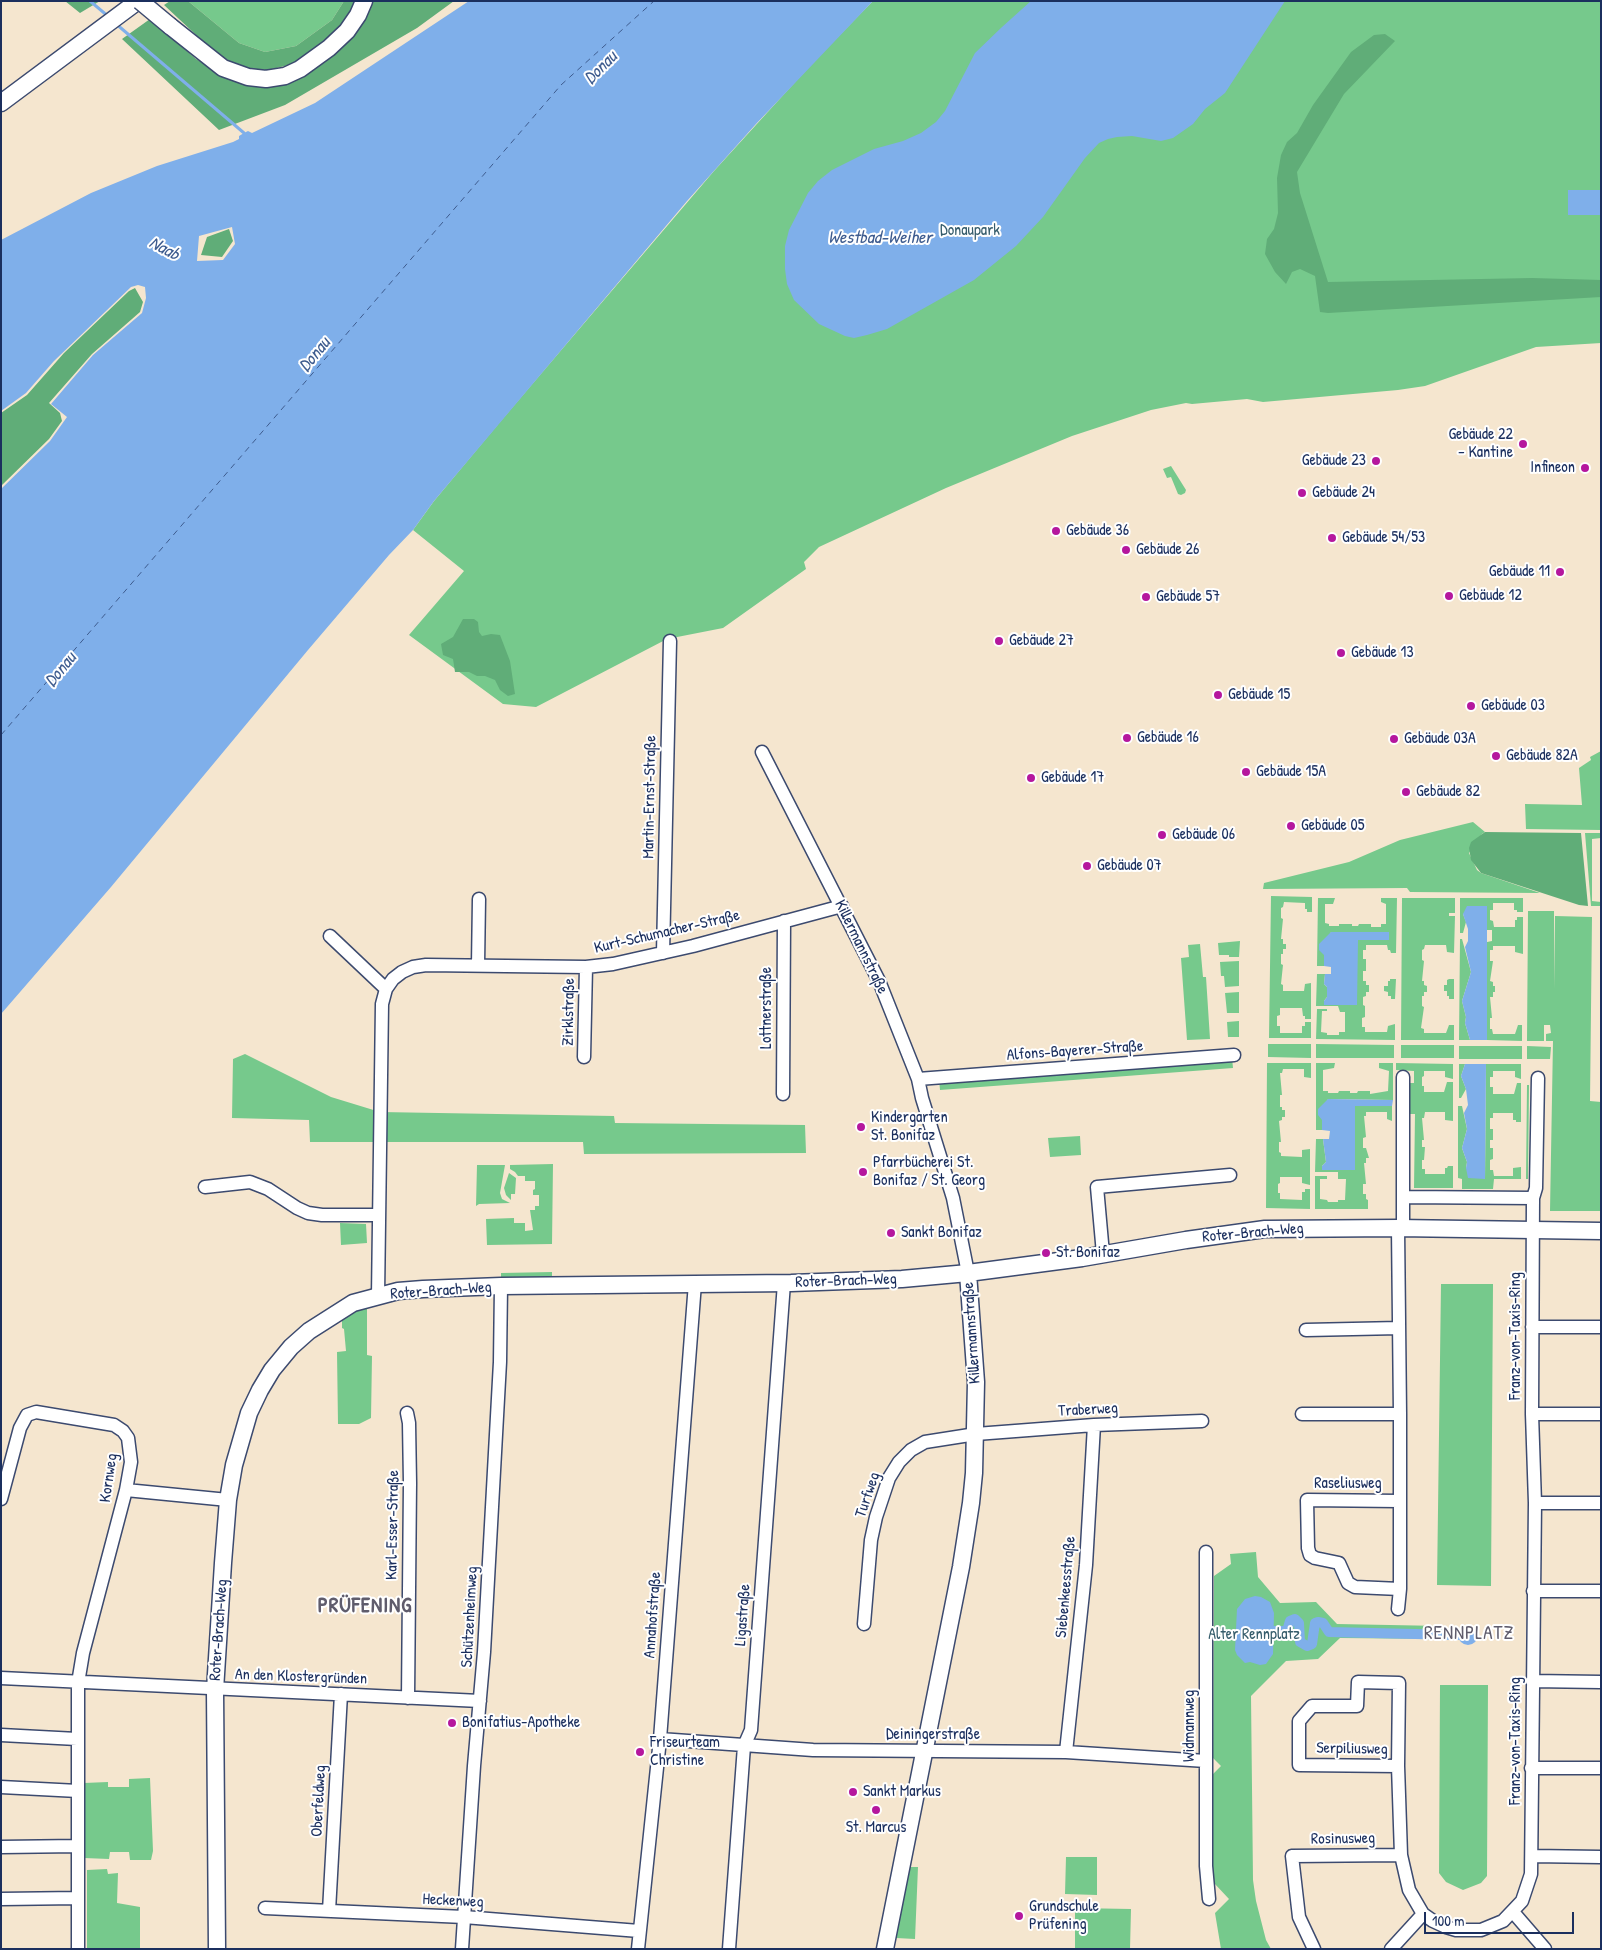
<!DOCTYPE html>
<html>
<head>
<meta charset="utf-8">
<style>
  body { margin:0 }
  #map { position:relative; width:1602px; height:1950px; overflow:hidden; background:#f5e6cf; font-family:"Patrick Hand",sans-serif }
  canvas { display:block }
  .frame { position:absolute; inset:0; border:2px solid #1b2f5e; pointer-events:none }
  .scale { position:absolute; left:1424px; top:1912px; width:150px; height:22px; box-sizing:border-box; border:2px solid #1b2f5e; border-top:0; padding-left:6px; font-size:15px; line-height:18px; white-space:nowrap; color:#1b2f5e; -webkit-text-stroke:4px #fff; paint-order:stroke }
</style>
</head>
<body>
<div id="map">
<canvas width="1602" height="1950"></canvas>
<div class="frame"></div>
<div class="scale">100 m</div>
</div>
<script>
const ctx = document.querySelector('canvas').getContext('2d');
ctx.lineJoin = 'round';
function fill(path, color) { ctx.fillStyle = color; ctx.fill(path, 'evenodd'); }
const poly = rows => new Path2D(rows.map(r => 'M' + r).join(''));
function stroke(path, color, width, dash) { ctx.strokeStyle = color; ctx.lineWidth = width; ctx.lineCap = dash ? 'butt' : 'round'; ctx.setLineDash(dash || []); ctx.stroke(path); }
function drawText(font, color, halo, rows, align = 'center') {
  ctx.font = font + ' "Patrick Hand",sans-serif'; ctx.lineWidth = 4; ctx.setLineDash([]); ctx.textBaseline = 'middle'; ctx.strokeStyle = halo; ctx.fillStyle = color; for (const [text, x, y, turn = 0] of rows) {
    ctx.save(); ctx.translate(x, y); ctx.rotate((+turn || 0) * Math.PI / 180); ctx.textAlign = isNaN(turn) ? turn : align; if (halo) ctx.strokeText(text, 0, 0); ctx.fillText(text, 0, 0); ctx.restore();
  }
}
fill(poly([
  [188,1,344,1,332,20,296,46,265,52,239,43],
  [873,1,1601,1,1601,343,1536,347,1425,386,1398,390,1263,402,1247,399,1192,404,1186,403,1151,410,1072,436,946,488,819,547,804,562,806,569,723,628,667,639,536,707,503,704,409,635,464,571,413,530,434,501,499,423,714,171,817,58],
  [1171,466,1186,490,1185,493,1181,495,1178,494,1171,477,1167,478,1163,469],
  [1601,751,1601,830,1526,829,1525,804,1582,805,1579,768,1591,760,1590,757],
  [1473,822,1485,832,1482,834,1469,853,1477,870,1481,873,1540,893,1410,892,1407,888,1263,889,1264,883,1349,862,1400,840],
  [1585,833,1601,833,1601,838,1592,839,1592,901,1601,902,1601,906,1591,906],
  [1271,896,1312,897,1312,912,1307,912,1307,909,1305,909,1305,903,1284,902,1283,907,1281,908,1281,918,1283,919,1281,939,1283,939,1283,944,1286,944,1286,949,1283,949,1283,954,1281,954,1281,964,1283,965,1281,984,1283,985,1283,991,1304,991,1305,984,1311,983,1311,1019,1305,1019,1305,1016,1303,1016,1302,1008,1280,1008,1280,1015,1277,1016,1277,1026,1280,1026,1280,1033,1302,1033,1302,1026,1305,1026,1305,1022,1311,1022,1311,1038,1269,1038],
  [1318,898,1335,898,1333,904,1325,904,1325,923,1329,924,1329,926,1339,926,1339,924,1352,924,1352,926,1358,926,1359,924,1371,924,1371,927,1381,927,1381,924,1386,924,1386,904,1381,902,1381,898,1397,898,1396,953,1391,953,1390,950,1388,950,1387,945,1366,945,1366,950,1363,950,1363,959,1366,959,1366,971,1363,971,1363,981,1366,981,1366,985,1369,985,1369,992,1366,992,1366,996,1363,997,1363,1005,1365,1006,1365,1017,1362,1018,1362,1027,1365,1027,1365,1032,1387,1032,1388,1026,1395,1024,1395,1040,1316,1039,1317,1009,1327,1009,1327,1011,1322,1011,1321,1032,1327,1033,1327,1035,1339,1035,1339,1032,1345,1032,1345,1012,1340,1012,1338,1006,1316,1006,1317,974,1325,974,1324,984,1327,987,1327,997,1324,1001,1324,1005,1358,940,1389,940,1389,933,1331,932,1324,955,1324,966,1317,966],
  [1402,898,1455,898,1455,913,1449,913,1449,916,1455,916,1454,953,1447,952,1446,945,1425,945,1424,949,1422,950,1422,960,1424,961,1422,981,1424,981,1424,985,1427,986,1427,992,1424,992,1424,996,1422,996,1422,1006,1424,1007,1421,1028,1424,1029,1424,1033,1446,1033,1449,1025,1454,1025,1454,1040,1401,1040],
  [1460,898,1523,898,1523,912,1517,912,1517,910,1514,910,1514,903,1493,903,1493,910,1490,910,1490,920,1493,921,1494,927,1515,927,1515,920,1517,920,1517,917,1523,917,1523,954,1515,952,1515,946,1493,946,1493,950,1490,950,1490,961,1493,961,1490,981,1493,982,1493,986,1495,986,1495,992,1493,992,1493,997,1490,997,1492,1018,1490,1018,1490,1029,1492,1029,1493,1034,1515,1034,1518,1025,1522,1025,1522,1041,1487,1040,1487,942,1492,941,1492,930,1487,930,1487,906,1463,914,1466,922,1463,933,1460,933],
  [1528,911,1554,911,1554,989,1555,916,1592,917,1590,1101,1601,1102,1601,1211,1550,1211,1553,1041,1546,1041,1546,1034,1551,1033,1550,1025,1544,1025,1544,1041,1527,1041],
  [1460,939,1462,939,1471,972,1462,1001,1466,1017,1465,1023,1470,1040,1459,1040],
  [1240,941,1239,957,1229,957,1229,955,1219,955,1218,943],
  [1200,944,1203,977,1206,977,1210,1039,1187,1040,1181,958,1189,957,1188,945],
  [1239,961,1239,986,1225,987,1224,976,1221,976,1220,962],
  [1390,979,1396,979,1395,999,1391,999,1391,996,1388,996,1388,992,1384,991,1384,986,1388,986,1388,981,1390,981],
  [1449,979,1454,979,1454,999,1449,999,1449,996,1447,996,1447,991,1444,991,1444,985,1447,985,1447,980],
  [1239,992,1239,1013,1227,1013,1225,993],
  [1239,1021,1239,1037,1228,1037,1227,1022],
  [1268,1044,1311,1044,1311,1058,1268,1057],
  [1316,1044,1394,1045,1394,1058,1316,1058],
  [1401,1045,1454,1045,1454,1058,1401,1058],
  [1459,1046,1522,1046,1522,1059,1459,1059],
  [1527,1046,1551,1047,1550,1059,1527,1059],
  [245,1054,331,1097,380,1112,614,1116,615,1123,805,1125,806,1153,584,1154,583,1142,310,1142,309,1120,232,1118,233,1059],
  [1232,1058,1233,1068,940,1090,939,1079],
  [1267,1063,1311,1063,1311,1078,1304,1077,1304,1069,1283,1069,1282,1073,1280,1073,1282,1095,1280,1095,1280,1107,1282,1107,1282,1110,1285,1110,1285,1117,1282,1117,1282,1120,1279,1121,1281,1142,1279,1142,1279,1152,1281,1153,1281,1156,1302,1157,1302,1150,1310,1149,1310,1185,1302,1183,1302,1177,1280,1177,1280,1183,1278,1184,1278,1193,1280,1193,1280,1199,1302,1200,1302,1192,1305,1192,1305,1189,1310,1189,1310,1209,1266,1208],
  [1316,1063,1335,1063,1334,1068,1323,1070,1323,1091,1328,1091,1328,1093,1338,1093,1339,1091,1350,1091,1350,1093,1357,1093,1358,1091,1370,1091,1370,1094,1388,1091,1389,1071,1379,1068,1379,1063,1393,1063,1393,1100,1328,1099,1322,1120,1322,1130,1316,1130],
  [1396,1063,1453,1064,1453,1079,1445,1077,1445,1071,1424,1071,1424,1076,1422,1077,1422,1086,1424,1086,1424,1092,1444,1092,1447,1082,1453,1082,1453,1121,1445,1120,1445,1112,1425,1112,1424,1118,1422,1118,1424,1140,1422,1140,1422,1147,1425,1147,1424,1160,1422,1160,1422,1169,1425,1169,1425,1174,1445,1174,1445,1168,1447,1168,1448,1166,1453,1166,1453,1188,1414,1188,1415,1114,1407,1114,1407,1083,1414,1083,1414,1071,1396,1070],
  [1459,1064,1465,1064,1461,1076,1466,1089,1461,1098,1459,1098],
  [1486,1064,1521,1064,1521,1079,1515,1077,1515,1071,1493,1071,1493,1077,1490,1077,1490,1087,1493,1087,1493,1094,1514,1094,1517,1083,1521,1083,1521,1122,1516,1122,1516,1120,1513,1120,1513,1113,1493,1113,1493,1118,1490,1118,1490,1129,1493,1129,1493,1140,1490,1140,1490,1148,1493,1148,1493,1159,1490,1160,1490,1170,1493,1170,1494,1176,1513,1176,1513,1168,1521,1167,1521,1179,1494,1179,1493,1189,1462,1189,1462,1179,1458,1178,1458,1106,1462,1106,1467,1129,1462,1148,1467,1162,1466,1168,1485,1179],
  [1527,1085,1529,1085,1528,1179,1526,1179],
  [1355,1106,1392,1106,1392,1121,1387,1119,1387,1112,1366,1112,1366,1116,1364,1116,1366,1137,1363,1138,1363,1148,1366,1148,1369,1158,1366,1158,1366,1163,1364,1163,1366,1184,1363,1184,1363,1194,1366,1194,1366,1199,1368,1200,1368,1209,1315,1209,1315,1176,1327,1176,1327,1179,1320,1179,1320,1199,1327,1200,1328,1202,1338,1202,1338,1200,1345,1200,1346,1179,1338,1179,1338,1172,1315,1172,1316,1139,1323,1139,1326,1162,1322,1166,1323,1170],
  [1080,1136,1081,1155,1050,1157,1048,1138],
  [553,1164,552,1244,487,1245,486,1219,514,1218,514,1223,525,1223,525,1231,533,1230,530,1210,535,1210,535,1206,539,1206,539,1195,533,1195,533,1190,535,1189,535,1181,525,1181,525,1176,518,1176,515,1172,510,1169,510,1165],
  [477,1165,505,1165,500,1193,502,1199,510,1203,479,1204,476,1206],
  [509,1173,516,1178,515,1194,511,1194,511,1200,506,1195,504,1188],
  [340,1223,366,1224,367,1243,341,1245],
  [552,1272,552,1277,501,1278,501,1273],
  [1441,1284,1493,1284,1491,1586,1437,1585],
  [367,1305,367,1355,372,1356,371,1418,359,1424,338,1424,337,1352,346,1351,344,1329,342,1328,342,1314],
  [1256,1552,1258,1577,1280,1603,1316,1602,1337,1624,1442,1626,1447,1628,1447,1637,1442,1639,1340,1638,1318,1659,1286,1661,1251,1696,1253,1880,1256,1901,1266,1940,1271,1949,1221,1949,1215,1913,1229,1899,1214,1883,1212,1866,1212,1775,1221,1766,1213,1758,1214,1576,1231,1564,1230,1554],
  [1440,1685,1488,1685,1487,1876,1481,1883,1463,1890,1446,1882,1439,1873],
  [150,1778,153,1851,151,1860,130,1860,129,1852,110,1852,109,1859,84,1858,84,1783,108,1782,108,1787,129,1787,129,1779],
  [1066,1857,1097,1857,1097,1895,1065,1894],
  [909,1867,918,1867,915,1939,896,1938],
  [107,1869,108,1874,118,1873,117,1903,140,1907,140,1949,87,1949,87,1870],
  [1075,1908,1131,1909,1130,1949,1075,1949]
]), '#76c98c');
fill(poly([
  [65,1,100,1,80,13],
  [170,1,188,1,239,43,265,52,296,46,332,20,344,1,355,1,350,14,336,30,312,51,293,64,268,70,248,69,229,61,210,48,164,5],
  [373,1,454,1,417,28,285,105,219,130,122,39,150,19,196,59,221,74,236,82,258,85,343,45],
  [1385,34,1395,41,1344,94,1297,172,1300,193,1328,282,1532,278,1601,280,1601,297,1328,313,1320,312,1315,276,1300,269,1292,272,1286,284,1275,272,1265,254,1267,239,1274,229,1278,213,1277,178,1281,155,1287,142,1297,133,1313,105,1351,52,1374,35],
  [229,229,233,241,222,257,201,255,207,237],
  [135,288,143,302,140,312,92,354,49,403,60,413,62,421,49,439,1,486,1,413,27,395,64,353,129,291],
  [463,619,474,619,478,622,479,632,482,636,491,634,500,635,510,661,515,694,508,696,500,690,495,680,485,676,477,676,469,672,455,672,453,659,443,655,441,644,453,637],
  [1485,832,1581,833,1588,906,1579,905,1481,873,1471,860,1469,848,1471,842]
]), '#60ad78');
fill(poly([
  [469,1,873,1,756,124,687,201,434,501,413,530,389,555,308,650,111,887,1,1014,1,489,50,441,67,417,51,404,93,355,142,313,146,298,145,287,138,285,131,287,54,361,26,393,1,411,1,240,91,193,157,166,233,142,239,139,239,136,244,133,248,131,252,133,315,103],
  [232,227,235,244,223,260,197,261,199,236],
  [1031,1,1285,1,1225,93,1205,109,1193,124,1173,138,1161,141,1132,136,1117,137,1108,139,1099,143,1085,158,1043,217,1016,246,974,280,887,329,867,335,854,338,845,336,819,324,794,300,787,284,785,269,785,246,789,230,808,193,818,181,832,170,874,149,903,141,921,133,936,122,945,111,975,53,1002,27],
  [1568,190,1601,190,1601,215,1568,215],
  [1467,906,1487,906,1487,1040,1470,1040,1465,1023,1466,1017,1462,1001,1471,972,1465,947,1468,941,1468,929,1463,914],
  [1331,932,1389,932,1389,940,1358,940,1357,1005,1324,1005,1324,1001,1327,997,1327,987,1324,984,1325,974,1331,974,1331,967,1324,966,1324,955,1319,950,1319,944],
  [1465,1064,1486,1064,1485,1179,1468,1178,1466,1168,1467,1162,1462,1148,1467,1129,1464,1113,1468,1105,1466,1089,1461,1076],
  [1328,1099,1393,1100,1392,1106,1355,1106,1355,1170,1322,1170,1322,1166,1326,1162,1323,1139,1329,1139,1330,1131,1322,1130,1322,1120,1318,1115,1318,1109],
  [1255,1596,1261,1597,1270,1602,1274,1613,1273,1654,1266,1664,1260,1665,1250,1662,1245,1663,1237,1655,1235,1650,1237,1609,1245,1599],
  '1458 1635a10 10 0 1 1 20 0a10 10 0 1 1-20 0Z'
]), '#7fafea');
stroke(poly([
  [90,1,109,17],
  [115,23,244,133]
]), '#7fafea', 3);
stroke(poly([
  [1274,1631,1287,1631,1290,1621,1295,1619,1299,1623,1300,1642,1307,1646,1312,1644,1315,1623,1318,1622,1323,1623,1329,1632,1458,1635]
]), '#7fafea', 10);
stroke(poly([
  [1,735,561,85,654,1]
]), '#3e5c8f', 1, [6, 5]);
const street = poly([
  [762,752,879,981,918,1079,922,1098,953,1198,968,1273],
  [330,936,386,989],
  [663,953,670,641],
  [478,965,479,899],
  [584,1057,586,967],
  [1403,1077,1403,1197],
  [918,1079,1234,1055],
  [783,1094,784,921],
  [205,1187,250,1182,268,1189,297,1208,308,1213,322,1215,378,1215],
  [1533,1198,1536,1188,1538,1078],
  [1103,1254,1097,1187,1230,1175],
  [378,1296,382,1004,386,989,393,979,402,972,413,967,426,965,586,967,613,964,693,946,842,906],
  [1532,1327,1601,1327],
  [1306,1330,1399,1328],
  [407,1413,409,1423,410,1483,408,1698],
  [1302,1414,1400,1414],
  [1532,1414,1601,1414],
  [126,1490,228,1500],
  [1,1499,20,1428,27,1415,36,1412,114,1425,123,1431,128,1438,131,1462,126,1490,83,1653,78,1683,78,1949],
  [1399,1501,1307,1500,1308,1548,1310,1555,1315,1558,1339,1563,1348,1583,1355,1587,1400,1589],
  [1535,1503,1601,1503],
  [1206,1552,1206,1866,1209,1899],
  [1533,1591,1601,1591],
  [1398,1609,1400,1589,1400,1414,1398,1228],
  [864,1624,871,1540,876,1517,889,1478,899,1462,911,1450,925,1442,976,1434,1094,1425,1202,1421],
  [1,1678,480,1701],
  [1532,1681,1601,1682],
  [1,1735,77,1739],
  [660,1739,813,1750,1066,1752,1206,1761],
  [1066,1752,1086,1565,1094,1425],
  [1398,1766,1299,1765,1299,1721,1312,1706,1357,1706,1358,1682,1399,1683,1398,1766,1401,1855,1409,1890,1423,1914,1433,1921,1446,1927,1456,1930,1481,1930,1503,1921,1522,1901,1531,1874,1535,1503,1532,1414,1533,1198,1403,1197,1403,1228],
  [1531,1768,1601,1768],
  [1,1787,78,1791],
  [1,1847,78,1846],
  [1532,1856,1601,1857],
  [1,1899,78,1898],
  [265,1908,464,1917,639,1931],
  [329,1911,341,1694],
  [1513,1912,1545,1949],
  [462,1949,474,1766,484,1652,500,1362,501,1286],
  [638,1949,660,1739,695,1283],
  [729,1949,744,1746,751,1730,784,1283],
  [1314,1949,1299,1917,1292,1856,1401,1855],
  [1391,1949,1423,1914]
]);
const secondary = poly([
  [170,26,223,68,248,77,266,79,285,76,300,69,329,48,347,31,358,15,364,1],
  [1,103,138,1],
  [217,1949,215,1690,223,1563,228,1500,234,1465,249,1413,260,1390,272,1370,291,1347,309,1331,353,1303,398,1291,423,1289,501,1286,791,1283,902,1279,968,1273,1082,1258,1186,1240,1265,1229,1398,1228,1601,1231],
  [885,1949,961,1567,971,1503,974,1473,976,1382,968,1273]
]);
stroke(street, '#3c4a6f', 15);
stroke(secondary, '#3c4a6f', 19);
stroke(street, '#fff', 12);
stroke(secondary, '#fff', 16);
const secondaryBridge = poly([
  [140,1,170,26]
]);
stroke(secondaryBridge, '#3c4a6f', 19, []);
stroke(secondaryBridge, '#fff', 16);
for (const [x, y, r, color] of [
  [1523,444,5,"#b5179e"],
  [1376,461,5,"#b5179e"],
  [1585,468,5,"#b5179e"],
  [1302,493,5,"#b5179e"],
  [1056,531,5,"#b5179e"],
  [1332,538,5,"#b5179e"],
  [1126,550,5,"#b5179e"],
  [1560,572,5,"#b5179e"],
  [1449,596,5,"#b5179e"],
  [1146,597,5,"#b5179e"],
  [999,641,5,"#b5179e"],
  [1341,653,5,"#b5179e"],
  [1218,695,5,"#b5179e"],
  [1471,706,5,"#b5179e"],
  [1127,738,5,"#b5179e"],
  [1394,739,5,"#b5179e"],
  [1496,756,5,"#b5179e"],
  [1246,772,5,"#b5179e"],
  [1031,778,5,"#b5179e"],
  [1406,792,5,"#b5179e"],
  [1291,826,5,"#b5179e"],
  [1162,835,5,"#b5179e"],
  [1087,866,5,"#b5179e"],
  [861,1127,5,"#b5179e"],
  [863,1172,5,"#b5179e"],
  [891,1233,5,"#b5179e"],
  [1046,1253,5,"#b5179e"],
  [452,1723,5,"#b5179e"],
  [640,1752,5,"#b5179e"],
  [853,1792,5,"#b5179e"],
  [876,1810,5,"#b5179e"],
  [1019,1916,5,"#b5179e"]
]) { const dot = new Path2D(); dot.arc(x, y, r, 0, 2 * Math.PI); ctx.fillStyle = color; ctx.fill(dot); stroke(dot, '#fff', 2); }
drawText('16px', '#365d6c', '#fff', [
  ["Donaupark",970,231],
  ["Alter Rennplatz",1254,1635]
]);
drawText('16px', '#1b2f5e', '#fff', [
  ["Gebäude 22",1513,435,"right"],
  ["– Kantine",1513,453,"right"],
  ["Gebäude 23",1366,461,"right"],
  ["Infineon",1575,468,"right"],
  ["Gebäude 24",1312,493],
  ["Gebäude 36",1066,531],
  ["Gebäude 54/53",1342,538],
  ["Gebäude 26",1136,550],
  ["Gebäude 11",1550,572,"right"],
  ["Gebäude 12",1459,596],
  ["Gebäude 57",1156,597],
  ["Gebäude 27",1009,641],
  ["Gebäude 13",1351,653],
  ["Gebäude 15",1228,695],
  ["Gebäude 03",1481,706],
  ["Gebäude 16",1137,738],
  ["Gebäude 03A",1404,739],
  ["Gebäude 82A",1506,756],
  ["Gebäude 15A",1256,772],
  ["Gebäude 17",1041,778],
  ["Gebäude 82",1416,792],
  ["Gebäude 05",1301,826],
  ["Gebäude 06",1172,835],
  ["Gebäude 07",1097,866],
  ["Kindergarten",871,1118],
  ["St. Bonifaz",871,1136],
  ["Pfarrbücherei St.",873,1163],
  ["Bonifaz / St. Georg",873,1181],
  ["Sankt Bonifaz",901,1233],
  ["St. Bonifaz",1056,1253],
  ["Bonifatius-Apotheke",462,1723],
  ["Friseurteam",650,1743],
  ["Christine",650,1761],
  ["Sankt Markus",863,1792],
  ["St. Marcus",876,1828,"center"],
  ["Grundschule",1029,1907],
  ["Prüfening",1029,1925]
], 'left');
drawText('16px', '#1b2f5e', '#fff', [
  ["Martin-Ernst-Straße",650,797,-89],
  ["Kurt-Schumacher-Straße",667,932,-13],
  ["Killermannstraße",861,947,64],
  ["Lottnerstraße",767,1008,-90],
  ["Zirklstraße",569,1012,-89],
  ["Alfons-Bayerer-Straße",1075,1051,-4],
  ["Roter-Brach-Weg",1253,1233,-5],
  ["Roter-Brach-Weg",846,1281,-2],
  ["Roter-Brach-Weg",441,1291,-4],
  ["Killermannstraße",972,1333,-94],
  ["Franz-von-Taxis-Ring",1516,1336,-90],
  ["Traberweg",1088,1410,-3],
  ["Kornweg",109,1478,-82],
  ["Raseliusweg",1348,1484],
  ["Turfweg",868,1495,-71],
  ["Karl-Esser-Straße",393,1525,-89],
  ["Siebenkeesstraße",1066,1587,-85],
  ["Annahofstraße",653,1615,-86],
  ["Ligastraße",743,1615,-86],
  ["Schützenheimweg",470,1617,-87],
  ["Roter-Brach-Weg",219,1630,-86],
  ["An den Klostergründen",301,1677,2],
  ["Widmannweg",1190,1726,-90],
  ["Deiningerstraße",933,1735],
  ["Franz-von-Taxis-Ring",1516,1741,-90],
  ["Serpiliusweg",1352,1749,1],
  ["Oberfeldweg",319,1801,-87],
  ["Rosinusweg",1343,1839,-1],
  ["Heckenweg",453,1901,3]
]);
drawText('italic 18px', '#3e5c8f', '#fff', [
  ["Donau",601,68,-45],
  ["Westbad-Weiher",880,238],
  ["Naab",164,249,28],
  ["Donau",315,355,-51],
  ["Donau",61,670,-51]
]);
ctx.letterSpacing = '1px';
drawText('19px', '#5f5c6c', '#fff', [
  ["RENNPLATZ",1469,1634]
]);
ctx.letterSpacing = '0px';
ctx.letterSpacing = '1px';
drawText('bold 21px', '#5f5c6c', '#fff', [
  ["PRÜFENING",365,1606]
]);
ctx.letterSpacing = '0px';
</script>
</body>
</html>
